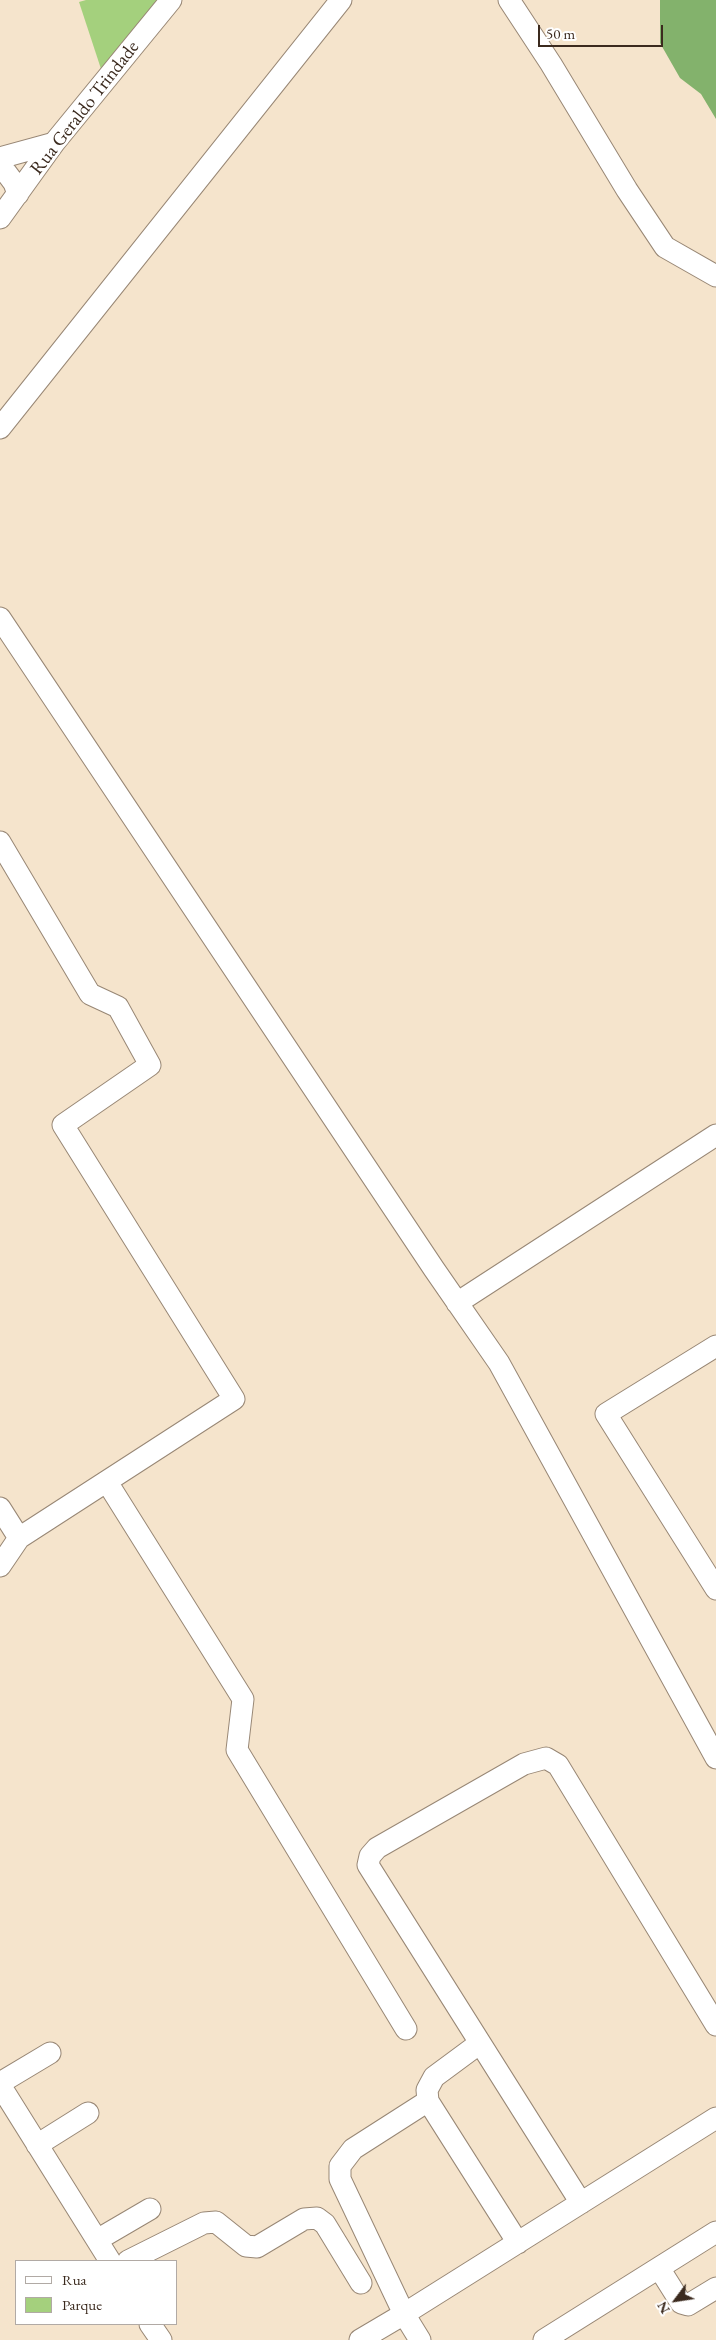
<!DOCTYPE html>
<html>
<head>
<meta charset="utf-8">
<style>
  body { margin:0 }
  #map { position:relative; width:716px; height:2340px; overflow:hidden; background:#f5e4cc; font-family:"EB Garamond",serif }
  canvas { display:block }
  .legend { position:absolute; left:15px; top:2260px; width:162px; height:65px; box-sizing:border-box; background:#fff; border:1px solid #b1aaa5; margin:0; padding:6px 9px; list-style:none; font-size:15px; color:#3b2a1e }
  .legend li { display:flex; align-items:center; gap:10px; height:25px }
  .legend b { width:25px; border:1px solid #b1aaa5 }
  .north { position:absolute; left:651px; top:2275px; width:50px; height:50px; -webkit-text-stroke:4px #fff; paint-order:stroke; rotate:239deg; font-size:14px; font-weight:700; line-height:20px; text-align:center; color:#3b2a1e }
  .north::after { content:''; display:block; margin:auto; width:18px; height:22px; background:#3b2a1e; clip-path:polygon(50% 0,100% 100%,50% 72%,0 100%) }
  .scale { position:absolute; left:538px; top:25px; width:125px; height:22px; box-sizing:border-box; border:2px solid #3b2a1e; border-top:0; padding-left:6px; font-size:15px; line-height:18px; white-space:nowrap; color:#3b2a1e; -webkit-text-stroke:4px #fff; paint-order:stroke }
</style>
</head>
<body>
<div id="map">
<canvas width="716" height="2340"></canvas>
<ul class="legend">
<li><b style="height:6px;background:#fff"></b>Rua</li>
<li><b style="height:14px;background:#a4d07d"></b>Parque</li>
</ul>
<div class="north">N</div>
<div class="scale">50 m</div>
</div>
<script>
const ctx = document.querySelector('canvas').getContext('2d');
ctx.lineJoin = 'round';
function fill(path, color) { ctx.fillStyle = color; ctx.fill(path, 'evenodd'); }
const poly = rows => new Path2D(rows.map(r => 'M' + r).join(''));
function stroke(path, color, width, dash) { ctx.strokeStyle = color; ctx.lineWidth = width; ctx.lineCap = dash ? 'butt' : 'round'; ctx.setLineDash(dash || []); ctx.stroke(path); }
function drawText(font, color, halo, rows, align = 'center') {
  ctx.font = font + ' "EB Garamond",serif'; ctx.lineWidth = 5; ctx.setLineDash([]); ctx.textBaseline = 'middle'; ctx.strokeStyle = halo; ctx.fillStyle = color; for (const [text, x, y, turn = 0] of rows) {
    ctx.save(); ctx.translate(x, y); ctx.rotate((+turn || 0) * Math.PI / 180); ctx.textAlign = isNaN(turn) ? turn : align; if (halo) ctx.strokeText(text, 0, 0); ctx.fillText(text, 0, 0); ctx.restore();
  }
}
fill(poly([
  [86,0,166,0,103,75,79,2]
]), '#a4d07d');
fill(poly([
  [660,0,716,0,716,119,701,94,680,78,660,43]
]), '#83b26c');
const minor = poly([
  [509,0,551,64,627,190,665,247,716,276],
  [0,158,54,143],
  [0,169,5,171,14,183,18,194],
  [0,218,54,143,171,0],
  [0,428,341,0],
  [0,618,434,1269,499,1363,716,1758],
  [0,842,90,994,118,1007,150,1065,63,1125,234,1399,19,1538,0,1508],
  [457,1303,716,1135],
  [716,1346,606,1414,716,1589],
  [107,1482,243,1699,237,1750,406,2029],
  [0,1566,19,1538],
  [480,2043,434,2077,427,2090,428,2101,518,2243],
  [0,2083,50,2053],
  [0,2085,110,2261],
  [428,2101,353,2149,340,2166,340,2179,404,2314,716,2118],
  [37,2145,88,2113],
  [581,2203,368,1865,370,1856,377,1848,524,1764,546,1758,558,1765,716,2025],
  [97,2240,150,2209],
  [128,2261,204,2223,216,2222,246,2246,257,2247,304,2219,317,2218,325,2224,361,2283],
  [659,2268,681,2303,688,2305,716,2288],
  [150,2324,161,2340],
  [360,2340,404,2314,420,2340],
  [544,2340,716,2232]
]);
stroke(minor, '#988775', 23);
stroke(minor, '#fff', 21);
drawText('19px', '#3b2a1e', '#fff', [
  ["Rua Geraldo Trindade",85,108,-52]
]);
</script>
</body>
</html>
